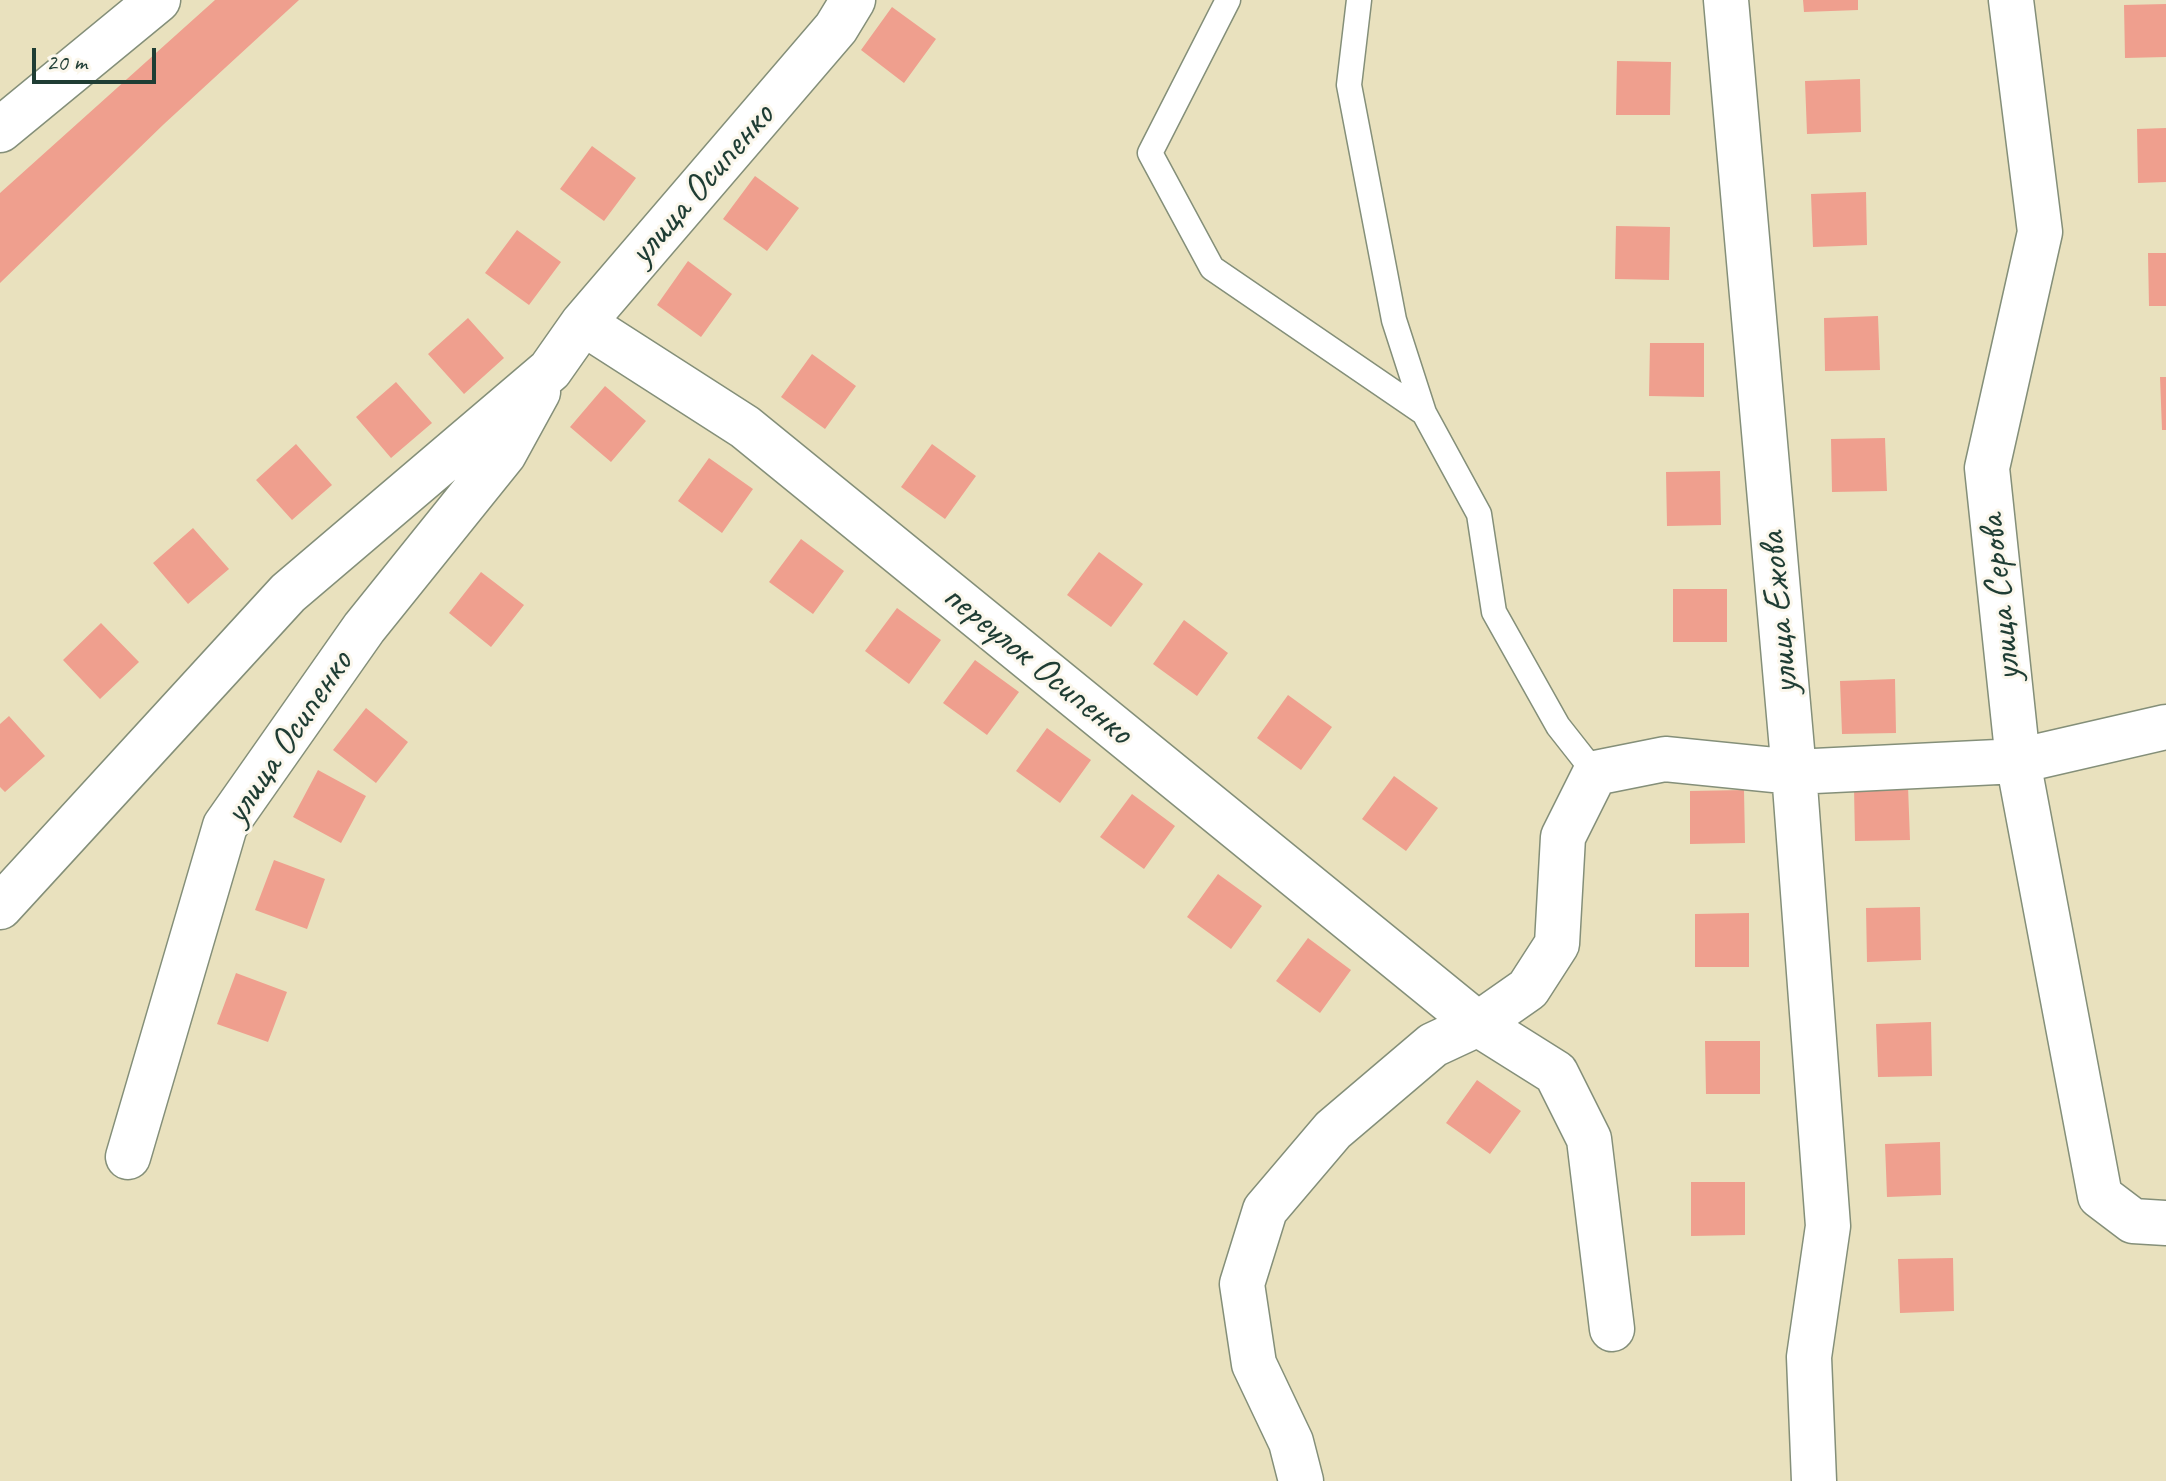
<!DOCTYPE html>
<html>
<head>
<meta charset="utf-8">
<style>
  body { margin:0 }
  #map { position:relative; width:2166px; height:1481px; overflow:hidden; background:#e9e1be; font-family:Caveat,sans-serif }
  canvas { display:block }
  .scale { position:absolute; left:32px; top:48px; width:124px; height:36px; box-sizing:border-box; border:4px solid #1f3d34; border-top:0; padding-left:10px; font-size:24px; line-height:28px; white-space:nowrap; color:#1f3d34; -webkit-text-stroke:6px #fbf7ec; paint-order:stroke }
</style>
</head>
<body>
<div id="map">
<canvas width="2166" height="1481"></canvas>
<div class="scale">20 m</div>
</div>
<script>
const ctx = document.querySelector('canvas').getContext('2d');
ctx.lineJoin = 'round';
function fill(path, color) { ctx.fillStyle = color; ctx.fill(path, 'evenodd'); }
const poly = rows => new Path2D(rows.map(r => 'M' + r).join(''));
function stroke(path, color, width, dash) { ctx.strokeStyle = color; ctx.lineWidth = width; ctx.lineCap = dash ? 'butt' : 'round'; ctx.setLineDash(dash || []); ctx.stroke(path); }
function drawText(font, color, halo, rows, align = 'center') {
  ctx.font = font + ' Caveat,sans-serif'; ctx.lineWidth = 6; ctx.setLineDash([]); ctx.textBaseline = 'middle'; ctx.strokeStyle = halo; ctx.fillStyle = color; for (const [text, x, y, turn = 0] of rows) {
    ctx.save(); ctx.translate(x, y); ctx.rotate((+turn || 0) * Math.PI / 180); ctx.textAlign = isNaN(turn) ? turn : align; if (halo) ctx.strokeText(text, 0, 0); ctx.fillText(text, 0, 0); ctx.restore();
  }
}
fill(poly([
  [215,0,299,0,164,124,0,283,0,193],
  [1803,0,1858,0,1858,10,1804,12],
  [2166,4,2166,57,2125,58,2124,5],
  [892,7,936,39,904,83,861,50],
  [1617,61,1671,62,1670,115,1616,115],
  [1860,79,1861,132,1807,134,1805,81],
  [2166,128,2166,182,2138,183,2137,129],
  [592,146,636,178,604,221,560,189],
  [755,176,799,208,767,251,723,219],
  [1866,192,1867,245,1813,247,1811,194],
  [1616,226,1670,227,1669,280,1615,279],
  [517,230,561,262,529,305,485,273],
  [2148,253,2166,253,2166,306,2149,306],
  [688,261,732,294,701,337,657,305],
  [1878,316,1880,370,1825,371,1824,318],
  [468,318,504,358,464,394,428,354],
  [1650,343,1704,343,1704,397,1649,396],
  [812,354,856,386,825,429,781,397],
  [2160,377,2166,377,2166,430,2162,430],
  [396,382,432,423,391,458,356,417],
  [605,386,646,421,611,462,570,427],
  [1885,438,1887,491,1832,492,1831,439],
  [296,444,332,485,292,520,256,480],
  [932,444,976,476,945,519,901,487],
  [709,458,753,489,722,533,678,501],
  [1720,471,1721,525,1667,526,1666,472],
  [193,528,229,569,188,604,153,563],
  [801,539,844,571,813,614,769,582],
  [1099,552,1143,584,1111,627,1067,595],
  [481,572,524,605,491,647,449,613],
  [1673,589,1727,589,1727,642,1673,642],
  [897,608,941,640,909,684,865,651],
  [1184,620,1228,653,1197,696,1153,664],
  [101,623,139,662,100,699,63,660],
  [975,660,1019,692,987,735,943,703],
  [1895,679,1896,733,1842,734,1840,681],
  [1288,695,1332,727,1301,770,1257,738],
  [366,708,408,742,376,783,333,750],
  [9,716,45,756,5,792,0,787,0,724],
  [1047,728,1091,760,1060,803,1016,771],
  [318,770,366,796,341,843,293,817],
  [1394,776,1438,808,1406,851,1362,819],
  [1908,786,1910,840,1855,841,1854,787],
  [1744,790,1745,843,1690,844,1690,791],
  [1132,794,1175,826,1144,869,1100,837],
  [274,860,325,879,307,929,255,910],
  [1218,874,1262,906,1231,949,1187,917],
  [1920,907,1921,960,1867,962,1866,908],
  [1749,913,1749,967,1695,967,1695,914],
  [1308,938,1351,970,1320,1013,1276,981],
  [236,973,287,992,268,1042,217,1024],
  [1931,1022,1932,1076,1878,1077,1876,1024],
  [1705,1041,1760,1041,1760,1094,1706,1094],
  [1477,1080,1521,1111,1490,1154,1446,1123],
  [1940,1142,1941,1195,1887,1197,1885,1144],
  [1691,1182,1745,1182,1745,1235,1691,1236],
  [1953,1258,1954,1311,1900,1313,1898,1259]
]), '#ef9f8e');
const service = poly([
  [1228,0,1150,153,1212,268,1424,413],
  [1359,0,1349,85,1394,320,1424,413,1479,514,1494,612,1558,726,1595,773]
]);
const minor = poly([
  [1726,0,1794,772,1828,1226,1809,1357,1814,1481],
  [2011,0,2040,232,1987,468,2018,761,2100,1196,2133,1221,2166,1223],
  [0,130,158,0],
  [583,323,745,427,1478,1024,1556,1073,1589,1139,1612,1329],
  [0,907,288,593,550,370,583,323,836,28,853,0],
  [128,1157,225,826,364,628,504,454,538,392],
  [1301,1481,1291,1442,1254,1364,1242,1284,1265,1210,1333,1130,1433,1045,1478,1024,1528,989,1557,944,1563,837,1595,773,1665,759,1794,772,2018,761,2166,727]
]);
stroke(service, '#848f79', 27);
stroke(minor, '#848f79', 47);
stroke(service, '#fff', 24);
stroke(minor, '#fff', 44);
drawText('38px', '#1f3d34', '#fbf7ec', [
  ["улица Осипенко",702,185,-49],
  ["улица Серова",2001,598,-96],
  ["улица Ежова",1780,613,-95],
  ["переулок Осипенко",1037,665,39],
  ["улица Осипенко",289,738,-56]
]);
</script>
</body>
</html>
